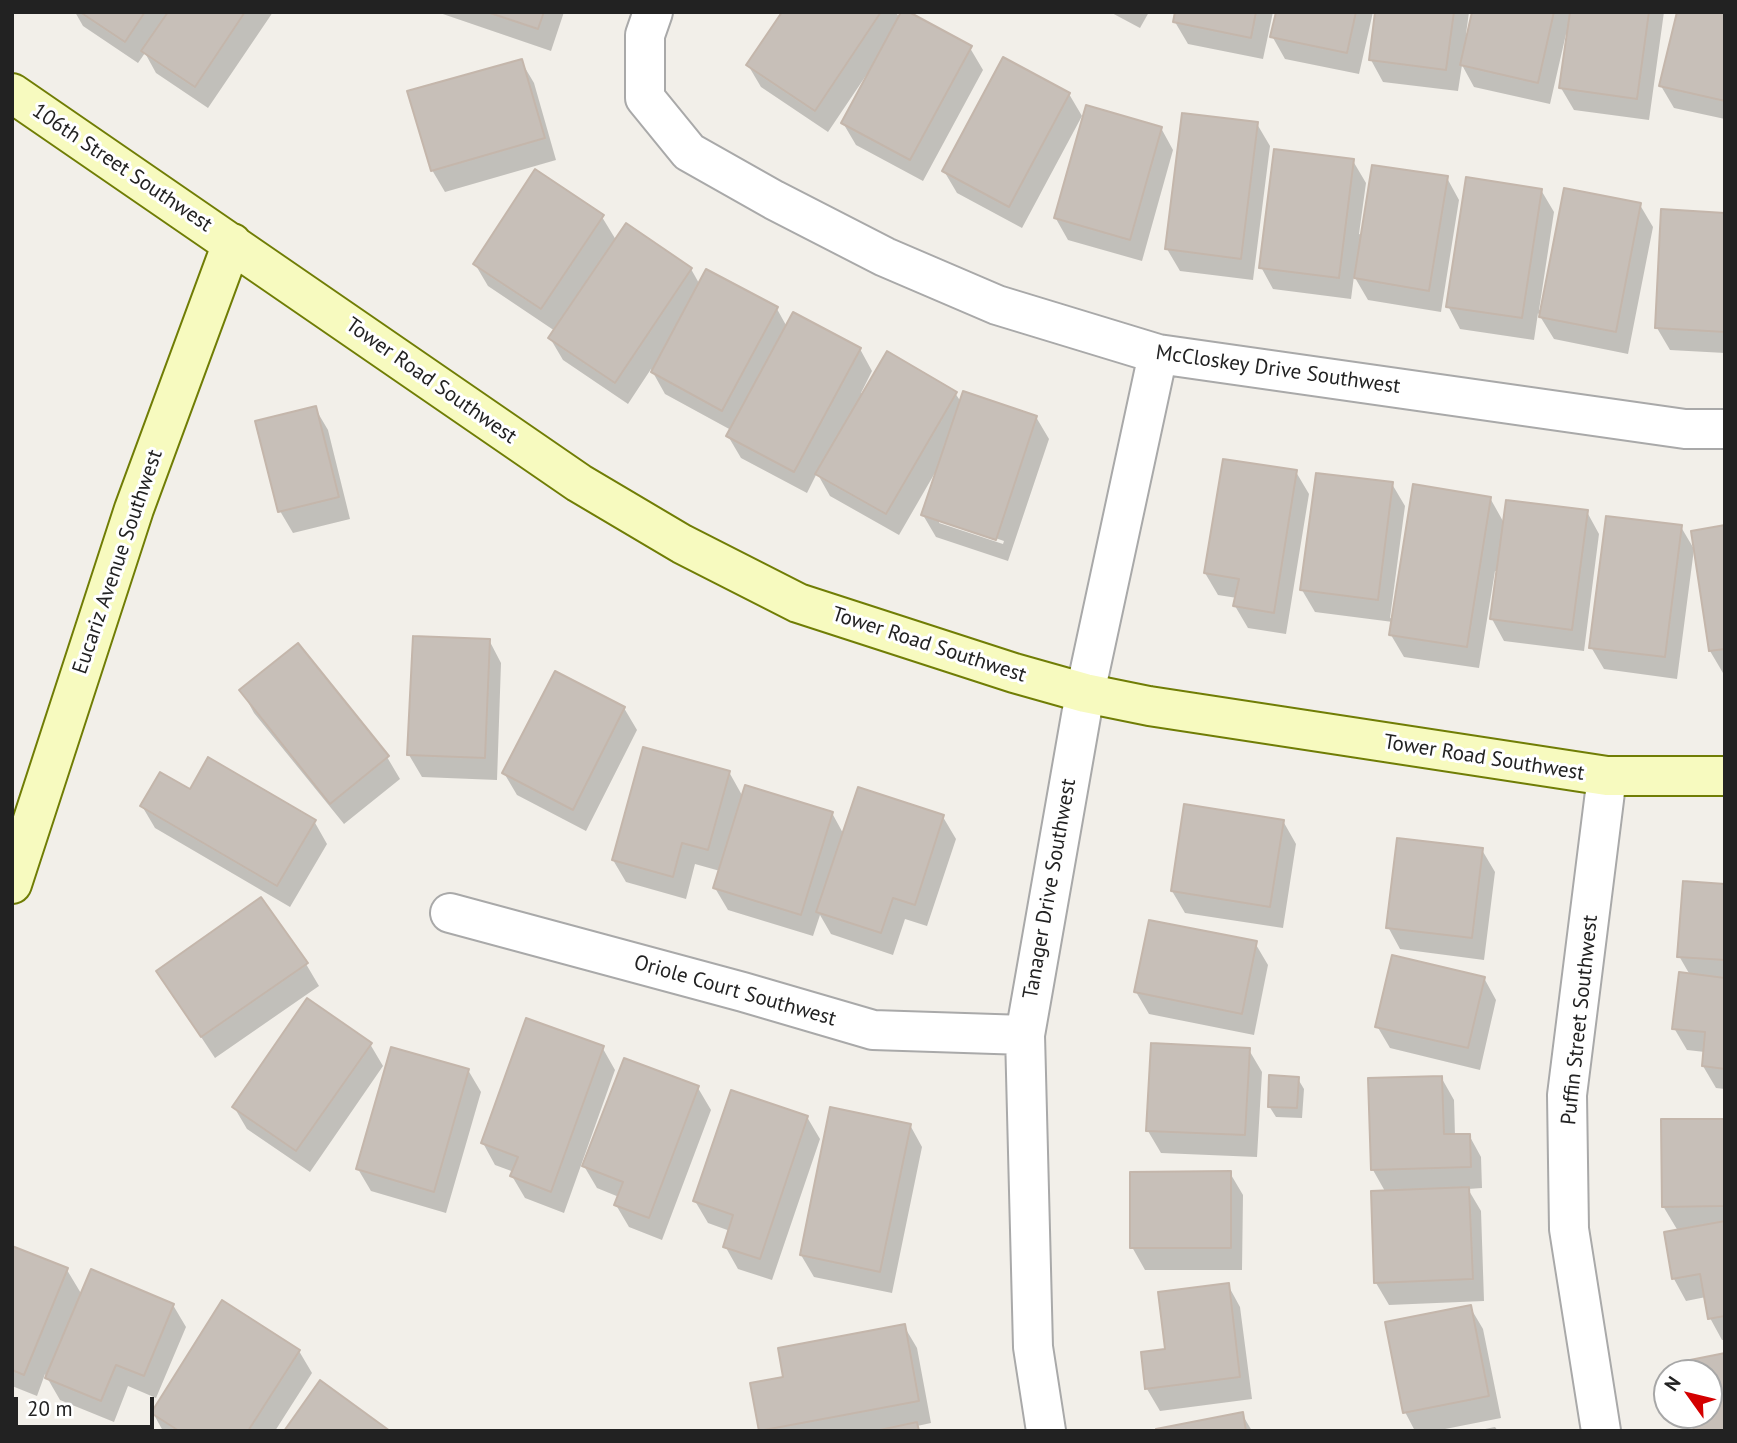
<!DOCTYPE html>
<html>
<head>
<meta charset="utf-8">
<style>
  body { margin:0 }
  #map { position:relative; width:1737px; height:1443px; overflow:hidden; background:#f2efe9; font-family:"PT Sans",sans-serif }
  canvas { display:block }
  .frame { position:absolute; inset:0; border:14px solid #222; pointer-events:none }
  .north { position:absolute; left:1653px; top:1359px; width:70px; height:70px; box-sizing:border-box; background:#fff; border:2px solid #a7a7a7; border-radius:50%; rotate:304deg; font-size:19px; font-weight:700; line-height:28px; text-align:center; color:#222 }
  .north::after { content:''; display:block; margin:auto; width:24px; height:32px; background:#d40000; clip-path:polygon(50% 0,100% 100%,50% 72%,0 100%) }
  .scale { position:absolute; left:14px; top:1397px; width:140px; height:32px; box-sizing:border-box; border:4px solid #222; border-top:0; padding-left:9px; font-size:21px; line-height:24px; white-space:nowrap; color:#222; -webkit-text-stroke:5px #fff; paint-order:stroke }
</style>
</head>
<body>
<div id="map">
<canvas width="1737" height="1443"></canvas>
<div class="frame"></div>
<div class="north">N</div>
<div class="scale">20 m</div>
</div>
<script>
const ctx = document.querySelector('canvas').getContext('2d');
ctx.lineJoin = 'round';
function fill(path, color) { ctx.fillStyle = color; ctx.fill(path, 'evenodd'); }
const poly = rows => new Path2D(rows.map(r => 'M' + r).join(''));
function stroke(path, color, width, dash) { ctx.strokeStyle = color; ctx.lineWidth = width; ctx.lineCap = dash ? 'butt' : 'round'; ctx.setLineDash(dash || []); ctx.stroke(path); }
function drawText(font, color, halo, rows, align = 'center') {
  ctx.font = font + ' "PT Sans",sans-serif'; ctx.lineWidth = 6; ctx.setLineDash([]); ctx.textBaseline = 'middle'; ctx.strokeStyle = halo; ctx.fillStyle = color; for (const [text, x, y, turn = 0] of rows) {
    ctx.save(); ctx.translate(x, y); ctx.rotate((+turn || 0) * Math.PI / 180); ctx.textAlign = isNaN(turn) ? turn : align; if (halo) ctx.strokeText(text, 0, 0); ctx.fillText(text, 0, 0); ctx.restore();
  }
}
fill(poly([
  [75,12,273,12,208,108,156,73,145,53,138,63,83,26],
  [437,12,564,12,551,51],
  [784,12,896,12,900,19,970,48,983,70,923,181,856,145,843,123,869,76,867,74,828,132,761,87,748,65],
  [1110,12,1149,12,1140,28],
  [1177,12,1273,12,1263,59,1188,44,1175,22],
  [1277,12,1373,12,1359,74,1285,59,1272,36],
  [1377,12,1469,12,1466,34,1469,35,1474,12,1664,12,1649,120,1574,110,1561,88,1569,35,1566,34,1550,104,1474,87,1462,65,1458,91,1383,82,1371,60],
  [1725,12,1725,119,1674,108,1661,86],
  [521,61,534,83,556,160,445,192,432,170],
  [1069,94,1082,116,1022,228,957,193,944,171],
  [1257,124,1270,146,1253,280,1180,271,1167,249],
  [1161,128,1173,150,1142,261,1068,240,1055,217],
  [1353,161,1366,183,1359,234,1362,235,1447,178,1459,200,1441,312,1368,300,1354,276,1351,299,1273,289,1261,267],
  [1541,190,1554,212,1539,310,1542,310,1640,205,1653,227,1628,354,1554,339,1538,313,1534,340,1460,329,1448,306],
  [1725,214,1725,353,1670,350,1657,328],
  [602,217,616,240,691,269,700,285,777,309,787,327,860,349,872,371,861,393,864,394,955,393,961,402,1036,417,1049,439,1008,561,936,537,923,515,936,471,899,535,830,496,817,473,807,493,741,458,728,436,731,430,665,394,651,369,628,404,563,360,550,338,555,331,488,286,475,264],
  [939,519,1004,541,1003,544,939,523],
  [315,408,328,430,350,519,293,533,280,511],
  [1296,472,1309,494,1286,634,1248,628,1235,606,1237,598,1218,595,1205,573],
  [1392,484,1405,506,1390,618,1393,619,1490,498,1504,523,1587,512,1599,534,1584,651,1504,641,1492,619,1498,571,1495,571,1479,668,1404,657,1391,635,1393,622,1315,612,1302,590],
  [1681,527,1694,549,1677,679,1604,669,1591,647],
  [1725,527,1725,672,1723,673,1710,651],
  [489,640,501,663,497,780,422,777,409,755],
  [242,691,387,757,400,779,344,824,254,713],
  [624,708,637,730,586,831,517,795,504,773],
  [729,772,743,797,832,813,844,835,943,817,956,839,927,926,905,919,893,955,831,934,820,915,813,936,728,910,715,888,720,871,695,864,686,899,626,882,613,860],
  [190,791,314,821,327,844,290,907,155,828,142,806],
  [1283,821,1296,844,1283,928,1185,913,1172,891],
  [1482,850,1495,872,1484,960,1400,949,1388,927],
  [1725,886,1725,1089,1716,1088,1703,1066,1705,1052,1687,1050,1674,1028,1690,975,1679,956],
  [1255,943,1268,965,1254,1035,1149,1014,1136,992],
  [306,964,319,986,215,1058,158,972],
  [1484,978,1496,1000,1480,1070,1390,1048,1377,1026],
  [370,1044,383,1066,310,1172,247,1129,234,1107],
  [602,1047,615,1070,564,1213,525,1198,512,1176,514,1172,495,1165,483,1143],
  [1249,1050,1262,1072,1257,1157,1161,1153,1148,1131],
  [468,1070,481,1092,446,1213,371,1191,358,1169],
  [1441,1077,1454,1100,1455,1136,1469,1135,1481,1157,1482,1188,1468,1189,1481,1211,1484,1301,1389,1305,1376,1283,1386,1193,1373,1170],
  [1298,1079,1304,1089,1302,1118,1276,1117,1269,1106],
  [698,1088,711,1110,662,1240,629,1227,616,1205,619,1197,597,1188,584,1166],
  [807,1117,820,1139,772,1280,738,1269,725,1246,730,1231,708,1223,695,1201],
  [1725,1120,1725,1340,1722,1340,1710,1318,1706,1297,1686,1301,1674,1279,1678,1231,1663,1206],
  [910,1125,922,1147,892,1293,814,1277,801,1255],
  [1230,1173,1243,1195,1242,1270,1145,1270,1132,1247],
  [12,1247,67,1270,82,1295,173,1305,186,1327,156,1398,128,1386,114,1422,60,1400,45,1374,37,1396,12,1386],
  [1228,1285,1240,1307,1252,1399,1160,1411,1147,1389,1167,1351],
  [1470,1307,1483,1329,1501,1418,1435,1431,1415,1431,1405,1412],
  [904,1326,917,1348,931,1423,917,1426,920,1431,761,1431,752,1384,785,1378],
  [299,1351,312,1373,275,1431,163,1431,153,1413],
  [1242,1414,1252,1431,1158,1431],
  [1495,1427,1498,1431,1475,1431]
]), '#0003');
const building = poly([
  [80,12,145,12,125,42,80,12],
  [168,12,245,12,195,87,141,51,168,12],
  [487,12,544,12,538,29,487,12],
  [782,12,881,12,815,111,746,65,782,12],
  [901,12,909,12,972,46,910,160,841,123,901,12],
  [1175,12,1256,12,1251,38,1173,22,1175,12],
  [1276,12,1356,12,1347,53,1270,37,1276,12],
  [1375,12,1454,12,1446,70,1369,60,1375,12],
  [1472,12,1554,12,1538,83,1460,65,1472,12],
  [1570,12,1649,12,1637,99,1559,88,1570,12],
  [1677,12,1725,12,1725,101,1659,86,1677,12],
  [1003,57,1070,93,1009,207,942,171,1003,57],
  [522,59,545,138,431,171,407,91,522,59],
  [1086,105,1162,127,1130,240,1054,218,1086,105],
  [1182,113,1258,122,1241,259,1165,249,1182,113],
  [1274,149,1354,159,1339,278,1259,268,1274,149],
  [1372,165,1448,176,1429,291,1354,278,1372,165],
  [535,169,604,215,541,309,473,264,535,169],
  [1466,177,1542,189,1522,318,1446,307,1466,177],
  [1564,188,1641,203,1616,332,1539,317,1564,188],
  [1661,209,1725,213,1725,332,1655,328,1661,209],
  [626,223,692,268,615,383,548,338,626,223],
  [706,269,778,307,722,411,651,372,706,269],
  [793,312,861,348,794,472,726,436,793,312],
  [887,351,957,392,886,514,815,474,887,351],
  [963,391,1037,416,996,540,921,515,963,391],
  [316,406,339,497,278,512,255,421,316,406],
  [1223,459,1297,470,1274,613,1233,606,1239,579,1204,573,1223,459],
  [1316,473,1393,482,1378,600,1300,590,1316,473],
  [1413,484,1491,497,1467,647,1389,635,1413,484],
  [1506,500,1588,510,1572,630,1490,619,1506,500],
  [1606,516,1682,525,1665,657,1589,648,1606,516],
  [1725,525,1725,649,1709,651,1691,531,1725,525],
  [413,636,490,639,485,758,407,755,413,636],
  [298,643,389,756,330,804,239,690,298,643],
  [555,671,625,707,573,810,502,773,555,671],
  [643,747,730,771,708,850,682,843,673,877,612,860,643,747],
  [208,757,316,820,277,886,140,806,160,772,190,789,208,757],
  [745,785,833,812,801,915,713,888,745,785],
  [858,787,944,815,915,905,893,898,881,933,816,912,858,787],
  [1184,804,1284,820,1270,907,1171,891,1184,804],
  [1397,838,1483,848,1472,938,1386,928,1397,838],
  [1683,881,1725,884,1725,960,1677,957,1683,881],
  [261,897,308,963,201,1037,156,971,261,897],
  [1149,920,1257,941,1242,1014,1134,992,1149,920],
  [1392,955,1485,977,1468,1048,1375,1027,1392,955],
  [1679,972,1725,978,1725,1069,1702,1066,1705,1032,1672,1029,1679,972],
  [307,998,372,1043,296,1151,232,1107,307,998],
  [526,1018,604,1046,551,1192,510,1176,518,1157,481,1143,526,1018],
  [1151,1043,1250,1048,1245,1135,1146,1131,1151,1043],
  [391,1047,469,1069,434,1192,356,1169,391,1047],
  [624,1058,699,1086,649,1218,614,1205,623,1182,582,1166,624,1058],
  [1269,1075,1299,1077,1297,1108,1268,1107,1269,1075],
  [1442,1076,1444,1134,1470,1134,1471,1167,1371,1170,1368,1078,1442,1076],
  [731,1090,808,1116,760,1259,723,1247,733,1215,693,1201,731,1090],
  [830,1107,911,1124,880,1272,800,1255,830,1107],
  [1661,1119,1725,1119,1725,1206,1662,1207,1661,1119],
  [1231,1171,1231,1248,1130,1248,1130,1172,1231,1171],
  [1469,1187,1473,1279,1374,1283,1371,1191,1469,1187],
  [1725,1221,1725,1316,1708,1319,1700,1274,1672,1279,1664,1232,1725,1221],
  [12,1246,68,1268,24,1375,12,1370,12,1246],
  [91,1269,174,1304,144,1376,116,1365,101,1401,45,1378,91,1269],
  [1229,1283,1240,1377,1145,1389,1141,1352,1165,1349,1158,1292,1229,1283],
  [222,1300,300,1350,248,1431,179,1431,151,1413,222,1300],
  [1471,1305,1489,1396,1403,1413,1385,1322,1471,1305],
  [905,1324,919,1401,759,1431,750,1383,783,1377,778,1348,905,1324],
  [1725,1353,1725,1431,1694,1431,1691,1415,1709,1415,1709,1373,1682,1373,1680,1362,1725,1353],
  [320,1380,390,1431,284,1431,320,1380],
  [1243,1412,1246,1431,1157,1431,1156,1429,1243,1412],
  [917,1422,919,1431,875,1431,917,1422]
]);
fill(building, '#c7bfb8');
stroke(building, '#c4b6ab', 2);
const street = poly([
  [653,12,645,35,645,98,689,152,774,200,885,257,997,305,1158,354,1685,429,1725,429],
  [450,913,743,992,873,1030,1025,1035],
  [1046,1431,1033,1347,1025,1035,1085,693,1158,354],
  [1601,1431,1569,1229,1567,1095,1607,776]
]);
const secondary = poly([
  [12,93,579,483,682,544,798,603,1014,673,1085,693,1149,706,1607,776,1725,776],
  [12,884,134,509,232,243]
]);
stroke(street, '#a9a9a9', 42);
stroke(secondary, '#707d05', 42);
stroke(street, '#fff', 38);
stroke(secondary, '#f7fabf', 38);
drawText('21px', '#222', '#fff', [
  ["106th Street Southwest",122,168,34],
  ["McCloskey Drive Southwest",1278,370,8],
  ["Tower Road Southwest",431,381,35],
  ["Eucariz Avenue Southwest",118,562,-71],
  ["Tower Road Southwest",929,645,18],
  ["Tower Road Southwest",1484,758,9],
  ["Tanager Drive Southwest",1050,889,-80],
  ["Oriole Court Southwest",735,991,16],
  ["Puffin Street Southwest",1580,1020,-84]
]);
</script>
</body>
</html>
